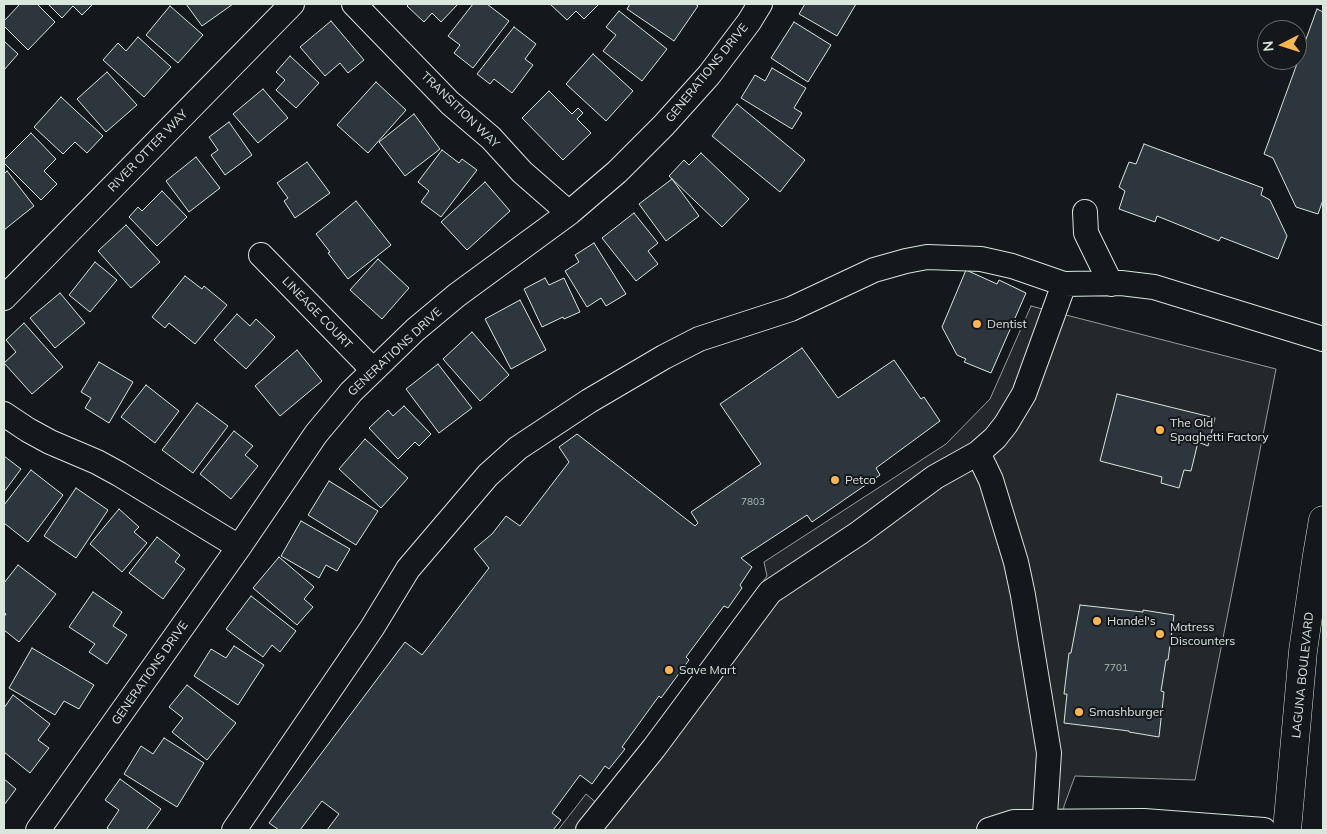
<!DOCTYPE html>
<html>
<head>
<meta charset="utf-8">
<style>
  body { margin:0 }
  #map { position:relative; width:1327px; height:834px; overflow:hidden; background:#14181c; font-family:Mulish,sans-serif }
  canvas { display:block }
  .frame { position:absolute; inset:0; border:5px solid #d8e6dc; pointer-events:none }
  .north { position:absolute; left:1257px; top:20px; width:50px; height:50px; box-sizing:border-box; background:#14181c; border:1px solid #626a69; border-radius:50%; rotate:265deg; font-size:14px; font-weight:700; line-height:20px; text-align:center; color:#d8e6dc }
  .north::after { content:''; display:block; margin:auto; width:18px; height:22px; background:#ffb74d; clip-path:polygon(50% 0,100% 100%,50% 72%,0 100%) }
</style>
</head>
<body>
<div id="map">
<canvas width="1327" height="834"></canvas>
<div class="frame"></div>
<div class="north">N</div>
</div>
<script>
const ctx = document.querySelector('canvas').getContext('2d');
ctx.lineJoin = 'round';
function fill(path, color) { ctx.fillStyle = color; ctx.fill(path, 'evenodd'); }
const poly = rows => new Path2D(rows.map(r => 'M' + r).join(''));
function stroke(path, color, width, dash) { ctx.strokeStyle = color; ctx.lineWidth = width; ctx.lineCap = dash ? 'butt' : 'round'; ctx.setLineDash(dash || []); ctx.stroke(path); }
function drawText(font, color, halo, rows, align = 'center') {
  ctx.font = font + ' Mulish,sans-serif'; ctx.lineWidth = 4; ctx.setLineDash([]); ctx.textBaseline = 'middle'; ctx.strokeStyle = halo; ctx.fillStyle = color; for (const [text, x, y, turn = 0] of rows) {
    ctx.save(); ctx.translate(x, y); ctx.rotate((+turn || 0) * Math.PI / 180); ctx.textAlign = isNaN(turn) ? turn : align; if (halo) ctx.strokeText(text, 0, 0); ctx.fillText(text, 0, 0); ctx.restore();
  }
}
const parking = poly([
  [1031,306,1276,369,1195,780,1075,776,1064,806,1061,830,558,830,586,794,599,805,767,576,764,562,946,444,990,399,1031,306]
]);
fill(parking, '#24282b');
stroke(parking, '#939e99', 1);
const building = poly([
  [20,4,37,4,55,22,28,50,4,26,4,21,20,4],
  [48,4,93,4,82,15,73,6,62,18,48,4],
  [186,4,233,4,202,26,186,4],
  [409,4,458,4,441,22,432,13,424,22,407,6,409,4],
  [473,4,487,4,509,21,473,68,454,53,460,45,448,36,473,4],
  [550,4,599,4,584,19,576,11,567,20,550,4],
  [630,4,695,4,698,6,674,41,627,9,630,4],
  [805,4,856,4,837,36,799,14,805,4],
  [170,6,203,35,178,63,146,35,170,6],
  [1317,9,1323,12,1323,200,1318,214,1296,207,1273,158,1264,154,1317,9],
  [619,11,667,49,642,81,603,51,616,35,606,27,619,11],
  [331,21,364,60,348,73,340,63,325,76,300,47,331,21],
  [794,22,831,45,808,82,771,58,794,22],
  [514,27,536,44,525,59,533,65,512,93,494,79,490,84,477,74,514,27],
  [138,37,171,67,144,97,103,60,118,43,126,51,138,37],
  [4,41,18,54,4,70,4,41],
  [593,54,633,91,606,121,566,84,593,54],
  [290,56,319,83,296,108,276,90,285,80,276,72,290,56],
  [772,68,806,88,794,108,802,113,792,129,741,98,755,75,765,81,772,68],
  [107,72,137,105,106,132,77,99,107,72],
  [376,82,406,110,368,153,337,125,376,82],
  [263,89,288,118,258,143,233,114,263,89],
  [549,91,572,114,578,108,583,113,577,119,591,133,563,160,522,118,549,91],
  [61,97,103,136,87,153,75,142,63,154,34,127,61,97],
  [737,104,805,160,780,192,712,136,737,104],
  [414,114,440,149,405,176,379,142,414,114],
  [229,122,252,155,225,175,211,155,218,150,209,137,229,122],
  [31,133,56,159,44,171,57,184,41,200,4,163,4,160,31,133],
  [1144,144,1263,188,1261,195,1270,200,1287,236,1278,259,1221,237,1219,241,1157,216,1155,222,1119,209,1125,191,1119,187,1129,162,1136,164,1144,144],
  [442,150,459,163,462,159,477,170,441,217,421,202,429,191,418,182,442,150],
  [701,153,749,199,722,227,669,176,684,160,689,165,701,153],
  [196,157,220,188,189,212,166,181,196,157],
  [307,162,330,193,295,218,284,201,288,198,277,183,307,162],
  [7,171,34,206,4,230,4,174,7,171],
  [672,179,699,216,666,241,639,204,672,179],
  [485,182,510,211,467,250,441,222,485,182],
  [162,191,187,217,157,246,129,217,138,207,142,211,162,191],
  [356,201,391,245,348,279,328,253,330,252,316,234,356,201],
  [634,213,658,243,648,251,658,264,636,281,602,238,634,213],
  [126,225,160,262,131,288,98,251,126,225],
  [594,243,626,294,606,306,601,298,587,307,565,271,579,262,575,255,594,243],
  [378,259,409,288,382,319,350,290,378,259],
  [95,262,117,280,90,312,69,295,95,262],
  [966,270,997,284,999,280,1026,293,991,373,964,362,966,359,957,355,942,327,966,270],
  [185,276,202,289,204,286,227,305,195,344,169,323,165,328,152,317,185,276],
  [545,278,549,285,564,278,580,312,564,319,563,317,542,327,524,289,545,278],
  [60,293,85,323,55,348,30,318,60,293],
  [520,300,546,350,511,369,485,319,520,300],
  [237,314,250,326,256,319,275,337,246,369,214,340,237,314],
  [24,323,63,367,32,394,4,363,16,352,6,340,24,323],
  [472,332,509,375,480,401,443,359,472,332],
  [802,348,838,398,894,360,921,399,924,397,940,421,876,468,880,475,812,522,807,515,741,558,752,567,740,585,742,588,728,608,724,606,686,657,689,660,661,698,659,696,622,747,625,749,609,769,605,766,592,784,580,775,552,813,561,820,553,830,327,830,339,814,322,801,300,830,279,830,269,823,405,642,422,655,489,568,474,549,492,534,506,516,520,526,569,462,559,447,577,434,695,526,698,523,691,512,761,464,720,404,802,348],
  [297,350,322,381,280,416,255,386,297,350],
  [99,362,133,382,109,423,85,408,91,398,81,392,99,362],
  [438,364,472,408,439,433,406,389,438,364],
  [146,385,179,411,155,443,121,417,146,385],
  [1117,394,1215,418,1208,446,1198,442,1191,471,1184,470,1179,488,1161,483,1162,477,1100,461,1117,394],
  [197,403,228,426,193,473,162,450,197,403],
  [404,406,431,434,419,446,415,442,398,459,369,428,388,410,393,416,404,406],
  [234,431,253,446,245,455,258,466,231,499,200,474,234,431],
  [365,439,408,478,381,508,339,469,365,439],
  [4,456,21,469,4,492,4,456],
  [31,470,63,495,28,542,4,523,4,505,31,470],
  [329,481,378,511,356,545,308,515,329,481],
  [76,488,108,510,76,558,44,536,76,488],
  [119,509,139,527,134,532,147,543,122,572,90,544,119,509],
  [301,521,350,549,337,571,326,565,319,578,281,556,301,521],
  [157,537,180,555,175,562,185,569,163,599,129,573,157,537],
  [279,557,314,587,304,599,313,607,297,625,253,588,279,557],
  [18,565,56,594,19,642,4,630,4,617,6,614,4,612,4,583,18,565],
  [93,592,122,612,113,626,127,635,107,664,89,652,95,644,69,627,93,592],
  [251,596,296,631,280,652,272,645,263,657,226,629,251,596],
  [1080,605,1143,612,1143,610,1174,615,1168,660,1166,660,1161,691,1164,692,1159,737,1129,732,1129,731,1064,723,1067,694,1064,694,1069,653,1071,653,1080,605],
  [234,646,264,665,238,705,194,676,211,649,226,658,234,646],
  [32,648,94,685,79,709,64,701,55,715,9,688,32,648],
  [187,685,236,723,207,760,172,732,183,718,169,707,187,685],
  [13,695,50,724,38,740,49,748,30,773,4,752,4,708,13,695],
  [164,738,204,763,177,807,124,774,141,746,153,754,164,738],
  [4,779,16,789,4,805,4,779],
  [120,779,161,809,146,830,110,830,107,828,119,810,105,800,120,779]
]);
fill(building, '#2c363c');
stroke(building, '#d8e6dc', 1);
const minor = poly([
  [354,4,450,103,491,138,522,172,569,213],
  [1085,212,1086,233,1111,284],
  [261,255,373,370],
  [4,298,292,4],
  [4,414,28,430,50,442,97,462,119,474,239,547],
  [978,453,991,480,1016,562,1023,595,1049,753,1044,830],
  [38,830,239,547,316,434,351,392,415,330,457,295,569,213,617,172,664,125,709,75,749,22,760,4],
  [234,830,372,628,408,569,488,475,518,448,589,401,664,357,699,339,791,309,874,270,906,261,927,257,981,259,1012,266,1064,284,1121,283,1154,287,1323,339],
  [588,830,654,748,770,592,859,533,935,477,978,453,995,438,1006,424,1024,394,1064,284],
  [989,830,1014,822,1144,821,1264,830]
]);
const major = poly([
  [1287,830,1303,651,1317,555,1323,520]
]);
stroke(minor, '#d8e6dc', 26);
stroke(major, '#d8e6dc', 29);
stroke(minor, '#14181c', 24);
stroke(major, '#14181c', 28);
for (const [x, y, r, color] of [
  [977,324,5,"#ffb74d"],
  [1160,430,5,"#ffb74d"],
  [835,480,5,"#ffb74d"],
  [1097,621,5,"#ffb74d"],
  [1160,634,5,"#ffb74d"],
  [669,670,5,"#ffb74d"],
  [1079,712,5,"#ffb74d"]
]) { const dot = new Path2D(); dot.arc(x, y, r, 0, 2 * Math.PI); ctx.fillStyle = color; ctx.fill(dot); stroke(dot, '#14181c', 2); }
drawText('10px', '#adbab4', null, [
  ["7803",753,502],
  ["7701",1116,668]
]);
drawText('12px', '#d8e6dc', '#14181c', [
  ["GENERATIONS DRIVE",707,73,-51],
  ["TRANSITION WAY",460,110,44],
  ["RIVER OTTER WAY",148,151,-46],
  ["LINEAGE COURT",317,313,46],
  ["GENERATIONS DRIVE",395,352,-43],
  ["GENERATIONS DRIVE",150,673,-55],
  ["LAGUNA BOULEVARD",1303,675,-84]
]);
drawText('12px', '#d8e6dc', '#14181c', [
  ["Dentist",987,324],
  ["The Old",1170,423],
  ["Spaghetti Factory",1170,437],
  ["Petco",845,480],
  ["Handel's",1107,621],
  ["Matress",1170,627],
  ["Discounters",1170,641],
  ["Save Mart",679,670],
  ["Smashburger",1089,712]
], 'left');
</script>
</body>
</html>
